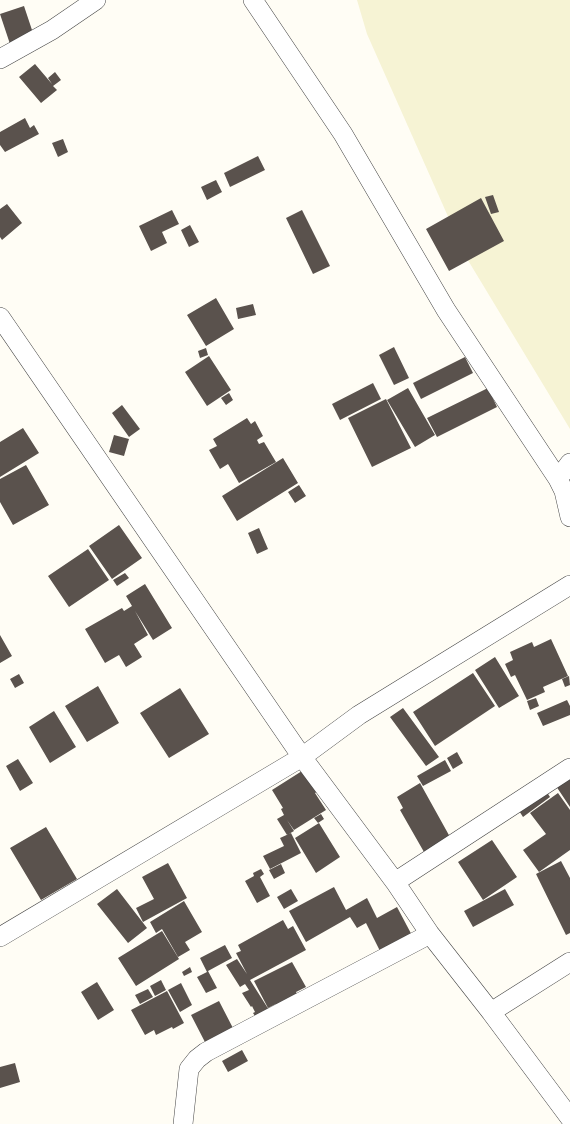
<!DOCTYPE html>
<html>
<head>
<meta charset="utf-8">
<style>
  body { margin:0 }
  canvas { display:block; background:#fffdf5 }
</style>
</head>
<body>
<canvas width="570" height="1124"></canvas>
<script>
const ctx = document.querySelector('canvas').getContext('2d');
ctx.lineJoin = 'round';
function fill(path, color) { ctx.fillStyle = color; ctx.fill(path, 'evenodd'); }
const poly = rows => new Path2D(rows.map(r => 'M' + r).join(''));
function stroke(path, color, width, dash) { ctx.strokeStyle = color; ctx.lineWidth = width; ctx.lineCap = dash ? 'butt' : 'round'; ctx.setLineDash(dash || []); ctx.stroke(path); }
fill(poly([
  [357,0,570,0,570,429,466,257,367,34]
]), '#f6f3d4');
fill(poly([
  [24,6,34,36,10,44,0,14],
  [35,64,52,84,48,78,55,72,61,80,53,86,57,90,41,103,19,77],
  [25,118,30,128,34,125,39,134,5,152,0,145,0,132],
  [63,139,68,152,58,157,52,143],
  [258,156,265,170,230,187,224,173],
  [216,180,222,192,207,200,201,187],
  [493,195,499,212,491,214,485,197],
  [481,198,504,241,449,271,426,229],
  [7,204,22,223,2,240,0,237,0,209],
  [172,210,179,224,162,232,167,243,151,251,139,226],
  [302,210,330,266,313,274,286,218],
  [190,225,199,242,189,247,181,230],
  [216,298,234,329,206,346,187,315],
  [253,304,256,315,238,319,236,308],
  [394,347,409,378,394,385,379,355],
  [206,348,208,355,200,358,198,351],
  [209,356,231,390,207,406,185,372],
  [465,357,473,373,421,399,413,383],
  [373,383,381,399,340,420,332,404],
  [408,388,435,435,415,447,387,400],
  [488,388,497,407,437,437,427,418],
  [229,393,233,400,226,405,221,398],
  [386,399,411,448,372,467,348,418],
  [122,405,140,429,129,437,112,413],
  [247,418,251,424,255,421,263,436,257,440,259,444,264,442,276,462,239,483,228,464,220,469,209,450,217,446,213,439],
  [23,428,39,453,0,477,0,442],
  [114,435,129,439,124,456,109,452],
  [283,458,298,483,237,521,222,496],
  [26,465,49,505,13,525,0,502,0,479],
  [299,485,306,496,295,503,288,492],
  [119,525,142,558,112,579,89,546],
  [259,528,268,549,257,554,248,533],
  [88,549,109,580,69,607,48,576],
  [125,573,129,578,117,586,113,580],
  [145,584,172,628,153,640,135,611,148,635,134,644,142,657,126,667,119,655,105,663,85,629,122,608,124,611,132,606,126,596],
  [0,635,12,656,0,663],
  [551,639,568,676,543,687,545,692,527,700,515,675,511,677,505,664,513,660,510,652,532,642,534,647],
  [495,657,519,696,499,708,475,670],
  [473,673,495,706,435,746,413,712],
  [19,674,24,683,15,688,10,679],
  [569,676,570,685,565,687,562,679],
  [98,686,119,723,87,742,65,706],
  [180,688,209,734,169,758,140,713],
  [536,698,539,706,530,710,527,701],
  [567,700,570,706,570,715,543,726,537,713],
  [403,708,439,757,426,766,390,717],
  [54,711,76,747,50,763,29,727],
  [457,752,463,763,453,769,447,758],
  [18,759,33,783,20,791,6,766],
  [445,760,451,771,423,786,417,776],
  [302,771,322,789,315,793,326,810,294,830,287,820,294,831,287,835,277,819,284,815,281,809,283,808,272,790],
  [570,777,570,807,556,786],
  [420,783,450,837,424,852,400,810,403,808,397,797],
  [541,783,550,797,523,817,514,803],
  [558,793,570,810,570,850,539,872,523,850,546,834,530,813],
  [321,814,324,819,318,823,314,818],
  [319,823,340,857,316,873,295,838],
  [46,827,77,879,41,900,10,848],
  [291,833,301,853,270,869,263,856,284,846,280,838],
  [492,840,517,877,483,900,458,862],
  [561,861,570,878,570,933,566,935,536,874],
  [168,863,187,898,143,922,136,908,154,899,142,877],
  [281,864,285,873,274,879,269,870],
  [261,869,264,874,260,877,270,896,257,903,245,881,254,876,253,873],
  [334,887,346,910,367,898,377,918,397,907,415,941,383,957,366,923,357,928,350,917,306,942,289,911],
  [117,889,147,928,128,943,97,904],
  [291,889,298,901,284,909,277,897],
  [505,889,514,905,473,927,464,911],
  [184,901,202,932,185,942,190,950,178,957,162,929,156,933,150,922],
  [283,920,288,929,293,926,306,950,250,980,269,1010,262,1027,253,1013,255,1012,252,1006,251,1007,242,993,249,990,245,984,240,987,226,965,237,959,247,974,236,953,241,951,238,945],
  [162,931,179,959,136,986,118,958],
  [225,945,232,958,208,971,217,988,206,993,197,977,207,972,200,958],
  [292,962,306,987,296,992,300,999,279,1010,276,1004,268,1008,254,981],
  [190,967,192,972,184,976,182,972],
  [161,980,166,990,155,996,150,986],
  [97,982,114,1010,98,1020,81,992],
  [181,983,192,1005,180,1012,168,990],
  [148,989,153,997,140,1004,135,995],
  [167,991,184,1023,173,1029,172,1027,156,1035,154,1030,145,1035,131,1010],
  [219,1001,235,1032,207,1046,191,1015],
  [242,1050,248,1061,228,1072,222,1061],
  [15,1063,20,1082,0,1088,0,1067]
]), '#5a524d');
const minor = poly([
  [253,0,343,134,446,310,558,479,564,491,570,517],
  [0,59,52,30,96,0],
  [0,317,302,757,395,882,430,934,491,1012,570,1118],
  [558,479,570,463],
  [395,882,570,768],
  [0,937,302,757,359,715,570,585],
  [491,1012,570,962],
  [183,1124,189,1069,197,1059,206,1052,430,934]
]);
stroke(minor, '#444', 20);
stroke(minor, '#fff', 19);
</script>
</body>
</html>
